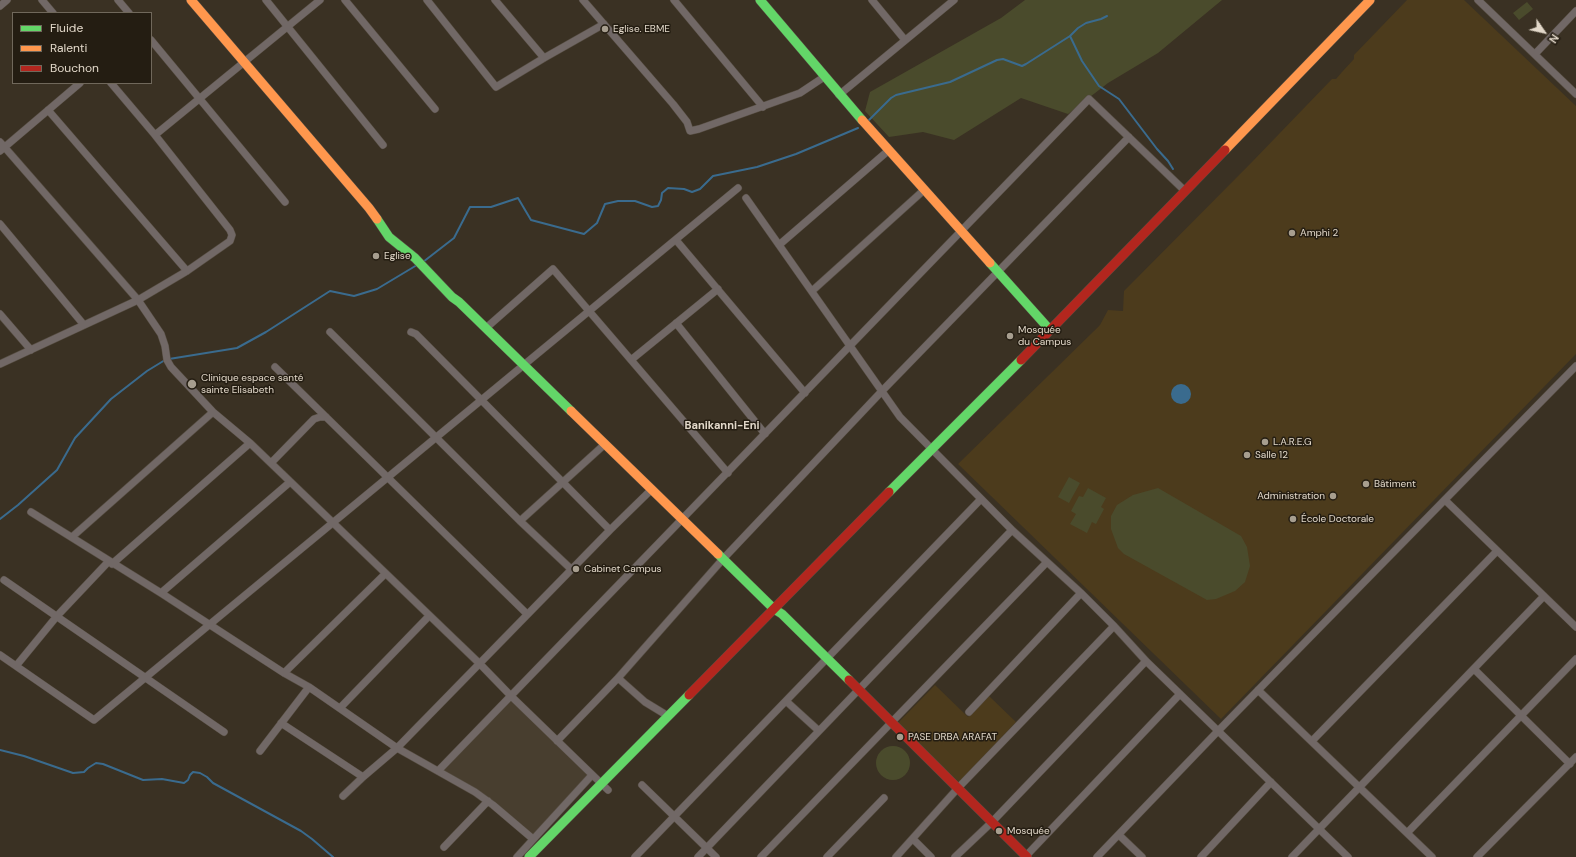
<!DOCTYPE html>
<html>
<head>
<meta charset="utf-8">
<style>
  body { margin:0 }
  #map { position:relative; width:1576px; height:857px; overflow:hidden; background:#3a3123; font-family:"DM Sans",sans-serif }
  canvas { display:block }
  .legend { position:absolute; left:12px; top:12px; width:140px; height:72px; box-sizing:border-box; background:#241d12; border:1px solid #70685b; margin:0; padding:5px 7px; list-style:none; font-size:12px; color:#e2d8c9 }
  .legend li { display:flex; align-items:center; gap:8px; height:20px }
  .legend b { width:20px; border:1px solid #70685b }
  .north { position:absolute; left:1524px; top:12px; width:40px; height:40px; -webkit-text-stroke:3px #241d12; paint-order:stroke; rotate:124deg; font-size:11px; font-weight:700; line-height:16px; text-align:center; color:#e2d8c9 }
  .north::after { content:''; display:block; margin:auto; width:14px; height:18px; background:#e2d8c9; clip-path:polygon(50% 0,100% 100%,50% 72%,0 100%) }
</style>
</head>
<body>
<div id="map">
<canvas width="1576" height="857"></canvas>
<ul class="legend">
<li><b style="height:5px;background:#63d668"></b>Fluide</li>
<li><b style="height:5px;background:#ff974d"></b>Ralenti</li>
<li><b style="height:5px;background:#b3261e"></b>Bouchon</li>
</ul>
<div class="north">N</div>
</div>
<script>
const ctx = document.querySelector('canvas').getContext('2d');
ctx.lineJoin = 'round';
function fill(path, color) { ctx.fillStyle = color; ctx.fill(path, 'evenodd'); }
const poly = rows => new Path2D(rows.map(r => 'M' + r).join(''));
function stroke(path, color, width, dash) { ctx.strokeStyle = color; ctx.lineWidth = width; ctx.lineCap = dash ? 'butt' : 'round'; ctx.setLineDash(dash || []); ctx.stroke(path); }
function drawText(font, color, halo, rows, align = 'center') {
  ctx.font = font + ' "DM Sans",sans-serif'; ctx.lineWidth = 3; ctx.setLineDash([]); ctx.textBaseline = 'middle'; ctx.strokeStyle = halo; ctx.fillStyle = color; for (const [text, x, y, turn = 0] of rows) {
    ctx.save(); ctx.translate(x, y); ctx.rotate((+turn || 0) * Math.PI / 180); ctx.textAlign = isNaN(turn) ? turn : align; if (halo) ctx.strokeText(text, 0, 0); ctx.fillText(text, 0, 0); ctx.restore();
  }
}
fill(poly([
  [510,700,589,776,532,836,491,799,473,787,441,771]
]), '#483e2f');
fill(poly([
  [1407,0,1464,0,1576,106,1576,354,1221,719,958,464,1094,331,1100,325,1108,310,1123,311,1124,291,1251,163,1332,79,1336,79,1342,72,1354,59,1354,55],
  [935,685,968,717,989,696,1016,722,959,782,897,724]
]), '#4c3b1c');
fill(poly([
  [1025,0,1222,0,1158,53,1108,83,1068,114,1021,98,954,140,923,132,889,137,865,111,870,92,1001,18],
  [1527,2,1533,9,1519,20,1513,13],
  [1069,477,1080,483,1069,503,1058,497],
  [1088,488,1106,498,1101,507,1104,509,1096,524,1092,522,1087,533,1070,524,1076,514,1071,511,1079,496,1083,497],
  [1158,488,1241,536,1247,547,1250,566,1245,582,1235,591,1216,599,1207,600,1124,554,1118,548,1111,529,1111,516,1117,505,1133,495],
  '876 763a17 17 0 1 1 34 0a17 17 0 1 1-34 0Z'
]), '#4a4b2c');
fill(poly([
  '1171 394a10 10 0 1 1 20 0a10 10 0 1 1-20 0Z'
]), '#3a6b8e');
stroke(poly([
  [1070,36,1082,61,1099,86,1119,99,1157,149,1168,161,1173,169],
  [868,121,891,98,896,95,950,82,997,60,1003,59,1022,66,1026,64,1070,36,1078,28,1086,23,1101,19,1107,16],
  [423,262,454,238,470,207,491,207,518,198,531,220,584,234,597,223,605,204,618,201,635,201,652,207,658,206,661,200,662,193,668,188,684,189,692,192,700,189,713,176,757,167,796,154,858,128],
  [169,359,237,348,266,332,330,291,354,296,377,289,417,265],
  [0,519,18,505,57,470,75,438,111,399,147,371,165,360],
  [0,750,24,756,73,773,84,772,88,768,96,763,103,764,143,780,162,779,184,783,188,780,190,775,193,772,200,773,207,777,213,783,301,831,312,839,333,857]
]), '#3a6b8e', 2);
const street = poly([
  [42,0,53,13],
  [118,0,129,13],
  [266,0,383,145],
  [345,0,435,109],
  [427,0,496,87,544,58,604,24],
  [495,0,544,58],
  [583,0,673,104,687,122,690,131,699,129,800,93,824,77],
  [674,0,763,107],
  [872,0,905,40],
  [1478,0,1576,94],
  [0,6,7,0],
  [151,40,285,202],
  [1535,54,1576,11],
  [839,95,954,0],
  [48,110,187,271],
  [155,135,320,0],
  [0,142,138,300,161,334,165,346,167,360,171,367,213,412,250,443,480,664,511,696,608,790],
  [0,151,80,83],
  [746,198,900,417,1012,530,1081,593,1114,626,1146,661,1348,857],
  [0,224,84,325],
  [676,240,805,393],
  [779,245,889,150],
  [812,291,924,190],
  [0,314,31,350],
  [676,323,765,434],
  [486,328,553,269,728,473],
  [330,332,520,521,571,569],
  [411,332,416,334,610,530],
  [631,360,718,289],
  [0,364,138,300,187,271,230,241,232,235,230,230,155,135,111,83],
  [275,367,527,614],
  [271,463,314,419,320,417,326,417],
  [1445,500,1576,627],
  [31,512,161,593,284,673,309,687,397,748,475,792,493,805,533,839],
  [520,521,605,444],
  [72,537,213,412],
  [112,564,250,443],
  [4,580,224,732],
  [161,593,290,482],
  [0,655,94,720,738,188],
  [16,666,57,616,109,561],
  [1474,669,1570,764],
  [284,673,385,574],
  [618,678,645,702,668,716],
  [1258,690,1432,857],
  [786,701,819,731],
  [340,708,429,616],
  [969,712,1081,593],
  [281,723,363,777],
  [557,741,618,678,723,559,882,391,1129,137],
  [1312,741,1497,551],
  [260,751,309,687],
  [438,771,1089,99,1185,191],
  [642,785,716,857],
  [343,796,363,777,397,748,610,530,652,489],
  [1407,833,1576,659],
  [1119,835,1142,857],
  [913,839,931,857],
  [444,847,488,801],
  [517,857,592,775],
  [635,857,981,499],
  [698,857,1012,530],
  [761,857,1047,562],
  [827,857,884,798],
  [896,857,958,788,1114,626],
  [955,857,992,822,1146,661],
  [1025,857,1180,694],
  [1097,857,1218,731,1576,366],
  [1201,857,1271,782],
  [1292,857,1544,596],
  [1477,857,1576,757]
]);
const fast = poly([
  [760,0,862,120],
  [377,219,389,237,415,258,452,297,459,302,571,411],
  [990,263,1050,330],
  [889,492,1021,360],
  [718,554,774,609,782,614,849,680],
  [529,857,689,695]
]);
const slow = poly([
  [191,0,369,208,377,219],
  [862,120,990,263],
  [1225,150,1370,0],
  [571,411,718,554]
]);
const jam = poly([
  [1021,360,1225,150],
  [849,680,1027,857],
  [689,695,889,492]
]);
stroke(street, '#574e43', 8);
stroke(fast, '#574e43', 10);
stroke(slow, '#574e43', 10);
stroke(jam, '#574e43', 10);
stroke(street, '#716866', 7);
stroke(fast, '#63d668', 9);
stroke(slow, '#ff974d', 9);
stroke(jam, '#b3261e', 9);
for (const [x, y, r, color] of [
  [605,29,4,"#a79e8f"],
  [1292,233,4,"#a79e8f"],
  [376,256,4,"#a79e8f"],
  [1010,336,4,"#a79e8f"],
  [192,384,5,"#a79e8f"],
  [1265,442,4,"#a79e8f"],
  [1247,455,4,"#a79e8f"],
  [1366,484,4,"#a79e8f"],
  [1333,496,4,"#a79e8f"],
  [1293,519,4,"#a79e8f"],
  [576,569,4,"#a79e8f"],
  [900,737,4,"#a79e8f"],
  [999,831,4,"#a79e8f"]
]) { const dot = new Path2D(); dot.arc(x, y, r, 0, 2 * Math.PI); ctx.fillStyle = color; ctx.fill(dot); stroke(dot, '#241d12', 1.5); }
drawText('10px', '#e2d8c9', '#241d12', [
  ["Eglise. EBME",613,29],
  ["Amphi 2",1300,233],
  ["Eglise",384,256],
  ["Mosquée",1018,330],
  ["du Campus",1018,342],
  ["Clinique espace santé",201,378],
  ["sainte Elisabeth",201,390],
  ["L.A.R.E.G",1273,442],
  ["Salle 12",1255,455],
  ["Bâtiment",1374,484],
  ["Administration",1325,496,"right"],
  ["École Doctorale",1301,519],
  ["Cabinet Campus",584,569],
  ["PASE DRBA ARAFAT",908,737],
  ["Mosquée",1007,831]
], 'left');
drawText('bold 11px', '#e2d8c9', '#241d12', [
  ["Banikanni-Eni",722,426]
]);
</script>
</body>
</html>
